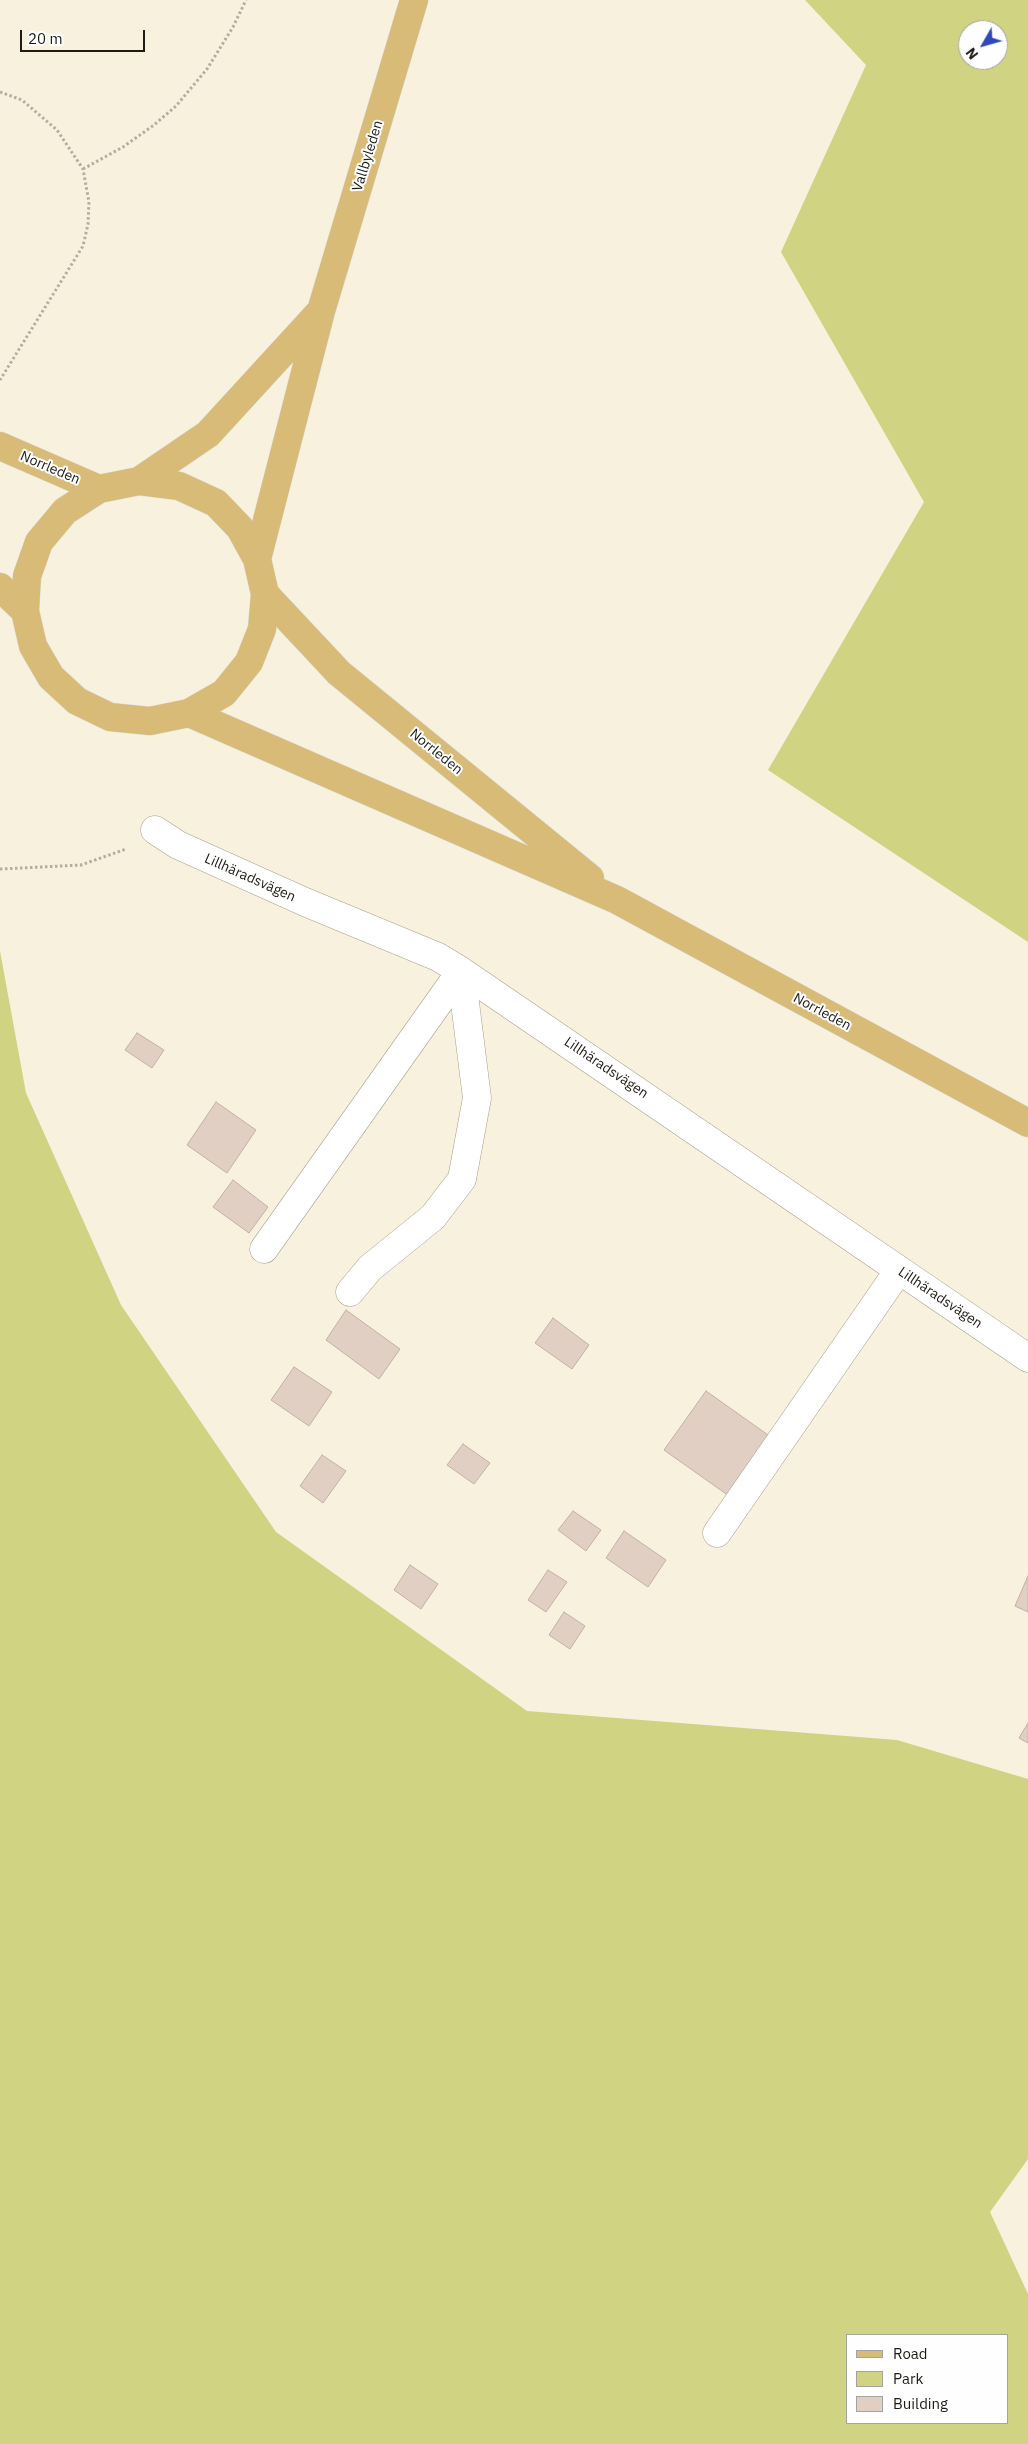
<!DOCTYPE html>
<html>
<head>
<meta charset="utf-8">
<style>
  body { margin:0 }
  #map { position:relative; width:1028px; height:2444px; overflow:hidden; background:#f8f1dd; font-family:"IBM Plex Sans",sans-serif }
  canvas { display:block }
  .legend { position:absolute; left:846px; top:2334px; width:162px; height:90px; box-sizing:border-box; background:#fefefe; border:1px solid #a4a3a0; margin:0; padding:6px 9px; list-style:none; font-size:15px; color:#1d1b14 }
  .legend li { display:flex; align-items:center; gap:10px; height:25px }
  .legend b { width:25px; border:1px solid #a4a3a0 }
  .north { position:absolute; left:958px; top:20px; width:50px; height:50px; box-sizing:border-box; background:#fefefe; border:1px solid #a4a3a0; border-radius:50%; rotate:232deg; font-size:14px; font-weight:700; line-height:20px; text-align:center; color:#1d1b14 }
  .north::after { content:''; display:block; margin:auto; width:18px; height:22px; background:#2f49ba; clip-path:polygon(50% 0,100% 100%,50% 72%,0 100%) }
  .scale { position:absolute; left:20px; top:30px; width:125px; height:22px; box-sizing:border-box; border:2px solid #1d1b14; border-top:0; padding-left:6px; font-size:15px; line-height:18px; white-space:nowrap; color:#1d1b14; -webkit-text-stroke:4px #fefefe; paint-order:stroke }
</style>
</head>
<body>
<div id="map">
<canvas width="1028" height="2444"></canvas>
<ul class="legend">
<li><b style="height:6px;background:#d7bb76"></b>Road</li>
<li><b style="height:14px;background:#d0d382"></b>Park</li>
<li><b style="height:14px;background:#e2cfc3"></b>Building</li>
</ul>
<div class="north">N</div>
<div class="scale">20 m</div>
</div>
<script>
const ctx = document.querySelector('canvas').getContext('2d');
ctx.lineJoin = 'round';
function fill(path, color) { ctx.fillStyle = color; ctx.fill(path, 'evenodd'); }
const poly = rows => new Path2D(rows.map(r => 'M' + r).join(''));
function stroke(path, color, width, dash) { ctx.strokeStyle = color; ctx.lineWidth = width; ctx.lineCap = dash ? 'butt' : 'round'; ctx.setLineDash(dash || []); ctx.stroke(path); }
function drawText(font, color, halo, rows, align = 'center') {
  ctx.font = font + ' "IBM Plex Sans",sans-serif'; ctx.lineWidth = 4; ctx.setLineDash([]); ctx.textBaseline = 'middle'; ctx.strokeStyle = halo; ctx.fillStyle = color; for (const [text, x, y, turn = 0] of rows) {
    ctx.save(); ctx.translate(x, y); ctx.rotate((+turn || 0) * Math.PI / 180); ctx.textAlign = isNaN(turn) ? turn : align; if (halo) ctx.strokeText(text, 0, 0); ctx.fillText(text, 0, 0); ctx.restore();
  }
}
fill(poly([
  [805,0,1028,0,1028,942,768,770,924,502,781,252,866,65],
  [968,30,998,30,998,60,968,60],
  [0,951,26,1093,121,1305,276,1532,527,1711,897,1740,1028,1779,1028,2159,990,2212,1028,2294,1028,2444,0,2444],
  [847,2335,1007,2335,1007,2423,847,2423]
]), '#d0d382');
const building = poly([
  [137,1033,164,1050,152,1068,125,1050,137,1033],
  [216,1102,256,1130,227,1173,187,1145,216,1102],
  [233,1180,268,1207,249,1233,213,1207,233,1180],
  [346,1310,400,1349,379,1379,326,1340,346,1310],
  [553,1318,589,1345,572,1369,535,1343,553,1318],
  [294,1367,332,1392,309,1426,271,1400,294,1367],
  [706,1391,771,1437,729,1496,664,1450,706,1391],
  [463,1444,490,1463,474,1484,447,1465,463,1444],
  [322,1455,346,1471,323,1503,300,1486,322,1455],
  [573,1511,601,1530,586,1551,558,1530,573,1511],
  [624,1531,666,1560,648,1587,606,1558,624,1531],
  [410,1565,438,1584,421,1609,394,1590,410,1565],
  [548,1570,567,1582,546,1612,528,1600,548,1570],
  [1028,1576,1028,1612,1015,1606,1028,1576],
  [564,1612,585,1626,570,1649,549,1635,564,1612],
  [1028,1723,1028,1743,1019,1738,1028,1723]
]);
fill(building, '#e2cfc3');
stroke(building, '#c2b0a4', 1);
const minor = poly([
  [155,830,178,845,305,902,438,957,461,971,1028,1358],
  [264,1249,461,971,477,1098,462,1179,433,1217,370,1268,350,1292],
  [717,1533,899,1270]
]);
const major = poly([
  [0,446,99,489],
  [139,481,208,434,318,314],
  [257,559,240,528,216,503,179,486,139,481,99,489,65,511,39,542,27,576,25,611,33,646,51,677,77,701,110,717,150,721,189,713,224,693,249,662,262,629,265,594,257,559,321,311,414,0],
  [0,587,25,611],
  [265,594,339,673,590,878],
  [189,713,617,900,1028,1123]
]);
stroke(minor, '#a69f8d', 29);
stroke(major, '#dbdbd9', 29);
stroke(poly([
  [0,92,22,100,57,130,83,169,89,202,88,224,83,246,0,380],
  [83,169,123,147,154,125,176,106,207,69,233,27,246,0],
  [0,869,81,865,126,849]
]), '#b3ae9e', 3, [2.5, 2.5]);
stroke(minor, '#fff', 28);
stroke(major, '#d7bb76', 28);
drawText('14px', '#1d1b14', '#fefefe', [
  ["Vallbyleden",368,156,-73],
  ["Norrleden",50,468,23],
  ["Norrleden",436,752,39],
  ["Lillhäradsvägen",250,878,24],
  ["Norrleden",822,1012,28],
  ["Lillhäradsvägen",606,1068,34],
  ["Lillhäradsvägen",940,1298,34]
]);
</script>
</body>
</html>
